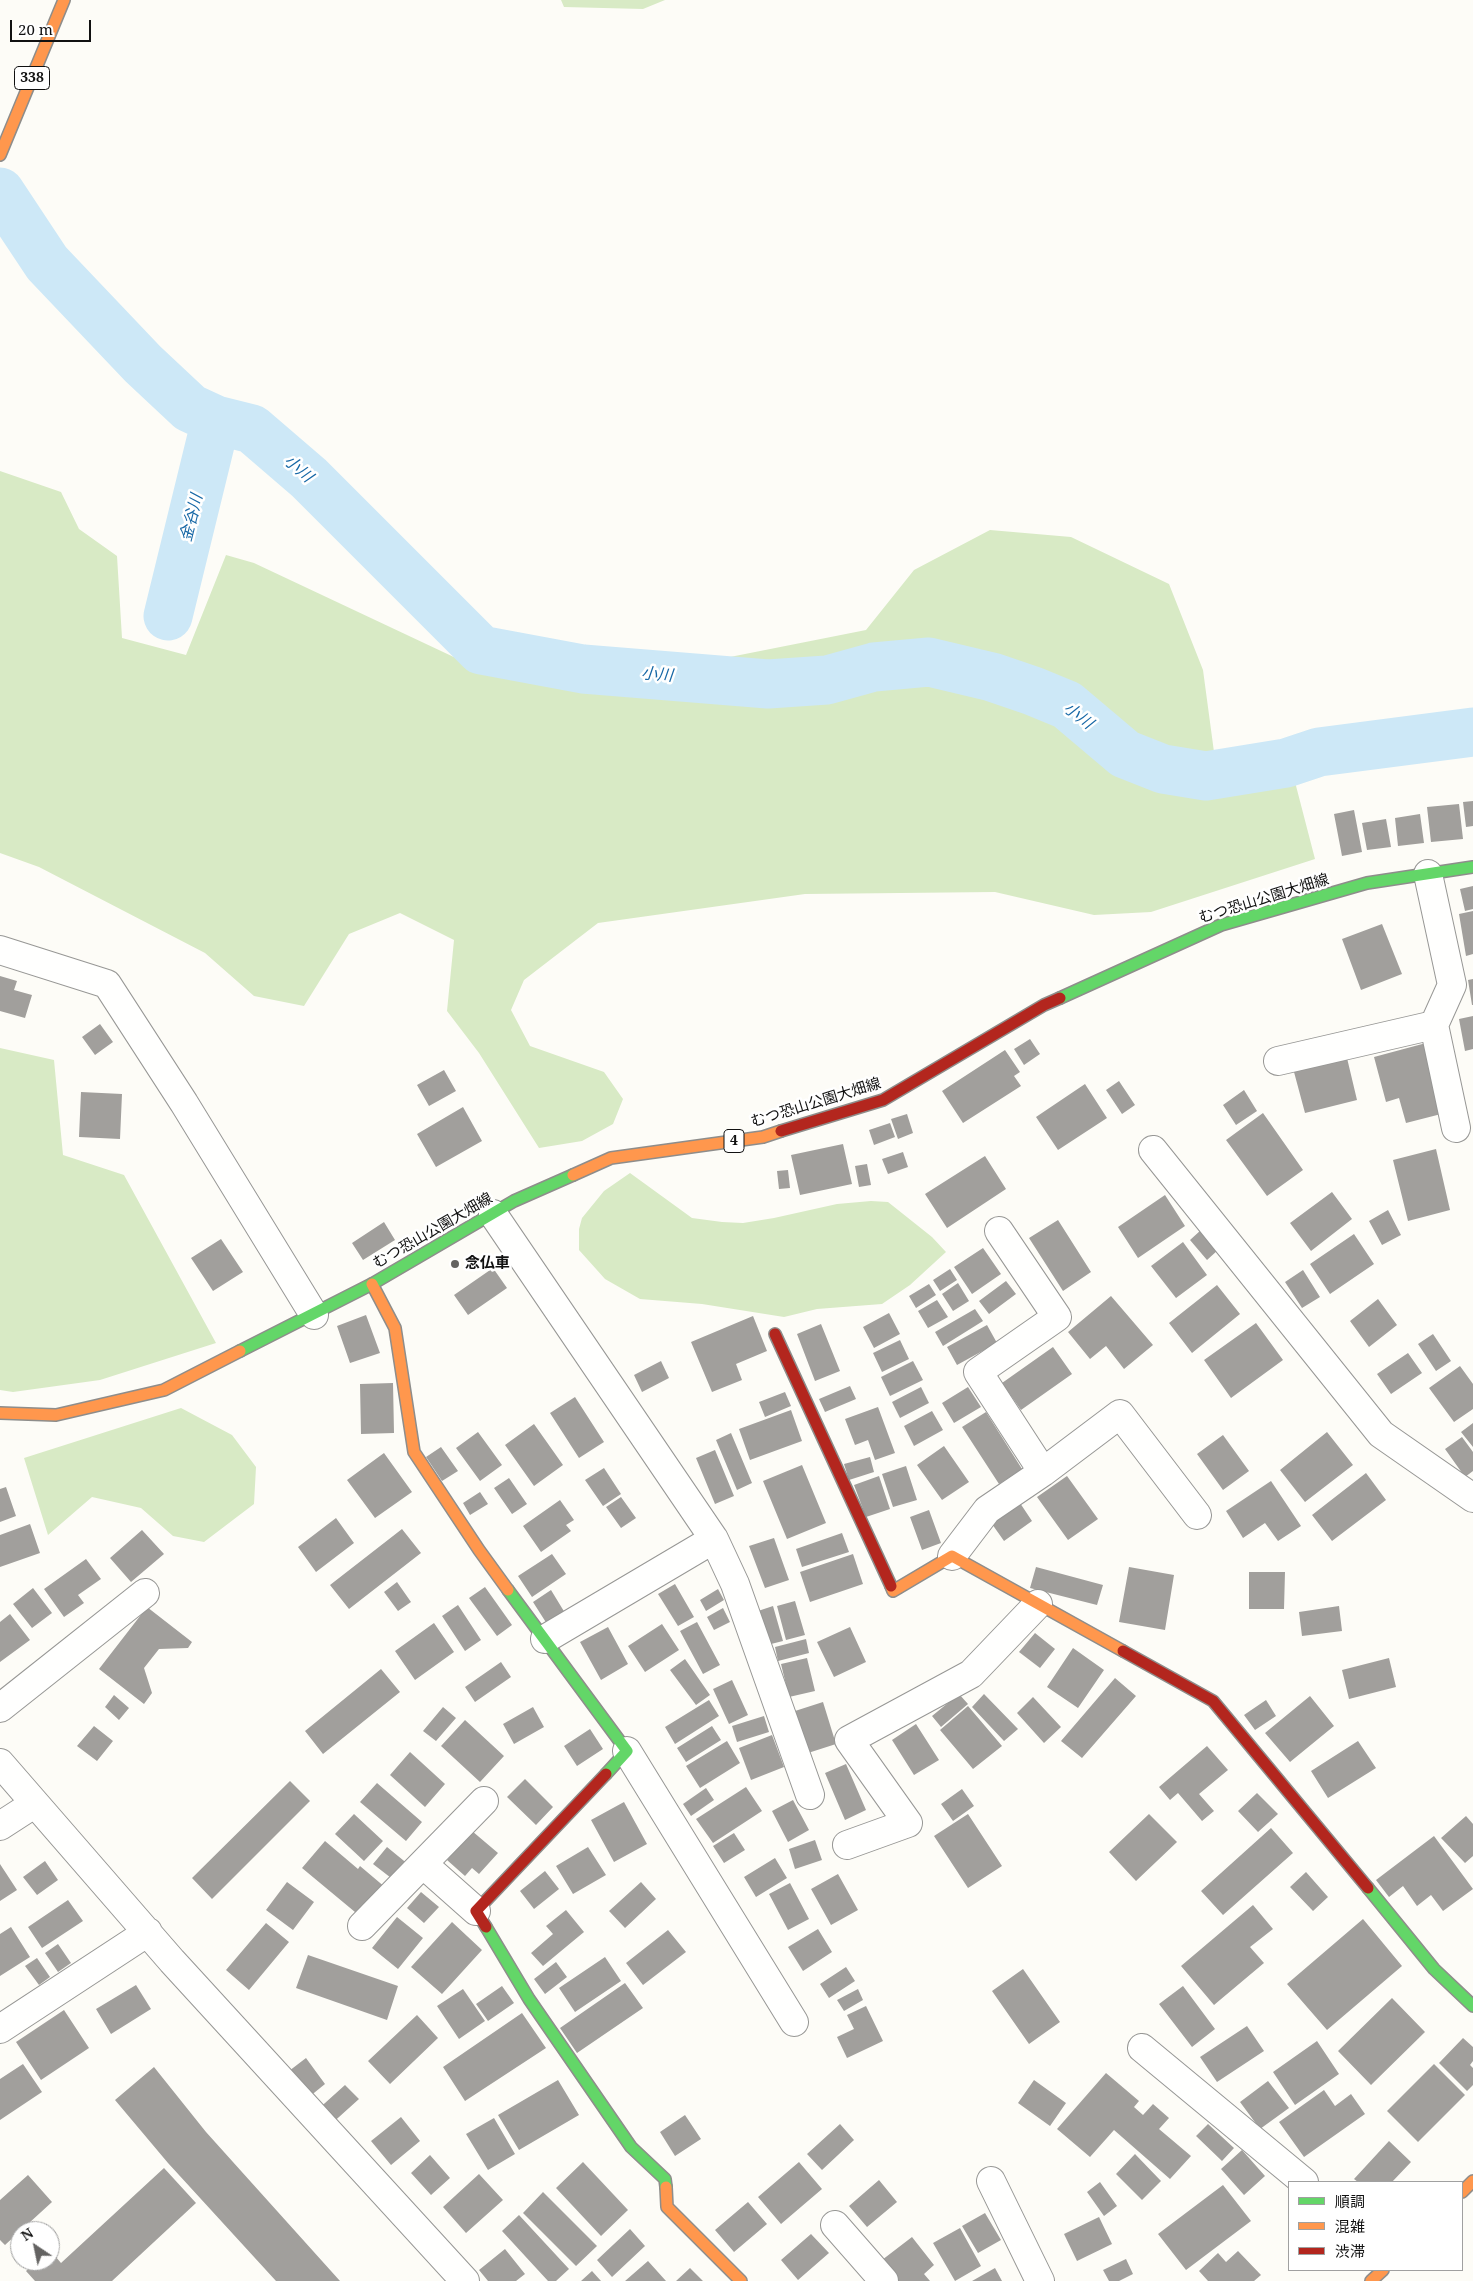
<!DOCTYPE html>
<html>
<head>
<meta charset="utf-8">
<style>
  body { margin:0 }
  #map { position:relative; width:1473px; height:2281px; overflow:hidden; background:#fdfcf7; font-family:"Noto Serif","Noto Sans JP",serif }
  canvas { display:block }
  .legend { position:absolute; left:1288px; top:2181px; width:175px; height:90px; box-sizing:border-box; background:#fff; border:1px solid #a0a0a0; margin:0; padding:6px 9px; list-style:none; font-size:15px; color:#111 }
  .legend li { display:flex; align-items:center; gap:10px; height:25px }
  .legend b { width:25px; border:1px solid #a0a0a0 }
  .north { position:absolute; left:10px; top:2221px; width:50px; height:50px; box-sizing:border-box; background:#fff; border:1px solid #a0a0a0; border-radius:50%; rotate:326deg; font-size:14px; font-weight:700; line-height:20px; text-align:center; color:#111 }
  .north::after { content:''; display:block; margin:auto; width:18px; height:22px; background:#646362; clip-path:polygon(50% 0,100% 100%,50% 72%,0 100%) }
  .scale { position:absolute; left:10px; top:20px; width:81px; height:22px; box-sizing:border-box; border:2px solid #111; border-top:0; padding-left:6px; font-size:15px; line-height:18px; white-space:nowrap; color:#111; -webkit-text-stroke:4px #fff; paint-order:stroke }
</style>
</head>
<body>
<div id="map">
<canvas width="1473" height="2281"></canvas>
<ul class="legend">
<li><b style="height:6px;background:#63d668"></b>順調</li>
<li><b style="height:6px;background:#ff974d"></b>混雑</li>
<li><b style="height:6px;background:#b3261e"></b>渋滞</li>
</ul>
<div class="north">N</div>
<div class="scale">20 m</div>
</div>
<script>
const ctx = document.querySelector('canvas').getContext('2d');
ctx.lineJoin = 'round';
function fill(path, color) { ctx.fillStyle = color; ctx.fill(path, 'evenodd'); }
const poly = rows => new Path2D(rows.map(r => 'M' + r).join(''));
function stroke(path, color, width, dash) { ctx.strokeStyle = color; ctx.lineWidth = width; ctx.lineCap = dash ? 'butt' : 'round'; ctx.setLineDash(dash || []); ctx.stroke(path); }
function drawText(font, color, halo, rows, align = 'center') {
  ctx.font = font + ' "Noto Serif","Noto Sans JP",serif'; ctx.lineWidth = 5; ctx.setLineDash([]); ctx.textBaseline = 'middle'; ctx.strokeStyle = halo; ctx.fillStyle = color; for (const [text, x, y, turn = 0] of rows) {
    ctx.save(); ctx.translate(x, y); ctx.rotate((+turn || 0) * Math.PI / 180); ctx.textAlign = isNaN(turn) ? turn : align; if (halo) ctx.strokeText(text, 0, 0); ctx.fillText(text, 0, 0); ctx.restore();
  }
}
fill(poly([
  [561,0,665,0,643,9,564,7],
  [0,471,61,492,79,529,117,556,122,638,186,655,226,555,254,563,492,675,619,679,866,630,914,570,990,530,1071,537,1169,584,1203,670,1214,752,1288,755,1315,859,1151,912,1094,915,995,892,805,894,598,923,524,980,511,1010,530,1046,604,1072,623,1099,613,1124,582,1141,539,1148,479,1053,447,1011,454,940,400,913,349,934,304,1006,254,996,205,953,39,867,0,853],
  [0,1048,54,1060,63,1155,124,1175,216,1343,100,1380,13,1392,0,1390],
  [630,1173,692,1218,722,1222,743,1223,774,1218,837,1204,871,1201,888,1202,932,1237,946,1252,910,1285,882,1304,817,1309,784,1317,702,1304,640,1299,605,1279,579,1250,579,1229,582,1218,604,1191],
  [181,1408,232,1435,256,1467,254,1504,204,1542,173,1536,141,1508,92,1497,48,1535,24,1458]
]), '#d8eac5');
stroke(poly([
  [0,192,47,263,143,364,190,408,216,420,252,429,309,478,481,650,583,669,768,684,827,680,874,667,929,662,992,677,1033,691,1067,705,1125,754,1163,769,1206,776,1286,763,1319,752,1473,732],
  [168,616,216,420]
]), '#cde8f7', 49);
fill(poly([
  [1473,801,1473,826,1466,827,1463,802],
  [1459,804,1463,839,1431,842,1427,807],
  [1354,810,1362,852,1342,856,1334,814],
  [1420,814,1424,843,1398,846,1395,818],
  [1386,819,1391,847,1367,850,1362,823],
  [1473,886,1473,909,1465,911,1460,889],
  [1473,911,1473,954,1466,956,1459,914],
  [1382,924,1402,974,1361,990,1342,939],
  [0,976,17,981,14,990,32,995,25,1018,0,1011],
  [1473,979,1473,1005,1472,1005,1468,980],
  [1473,1016,1473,1049,1465,1051,1459,1019],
  [100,1024,113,1042,95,1055,82,1037],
  [1030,1039,1040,1054,1024,1065,1014,1049],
  [1426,1043,1445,1113,1406,1123,1399,1098,1386,1102,1374,1057],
  [1005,1050,1020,1072,1014,1076,1021,1086,963,1123,942,1091],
  [1347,1058,1357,1100,1305,1113,1294,1072],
  [444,1070,456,1091,429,1106,417,1085],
  [1119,1081,1135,1105,1122,1114,1106,1090],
  [1085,1084,1107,1118,1058,1150,1036,1117],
  [1244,1090,1257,1111,1236,1125,1223,1105],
  [81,1092,122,1094,120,1139,79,1137],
  [463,1107,482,1141,436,1167,417,1134],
  [1263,1113,1303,1170,1267,1196,1226,1140],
  [907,1114,913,1133,898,1139,891,1119],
  [890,1123,895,1137,874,1145,869,1130],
  [843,1144,852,1184,800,1195,791,1155],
  [1436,1149,1450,1210,1408,1221,1393,1160],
  [903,1152,908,1167,888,1174,882,1159],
  [985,1156,1006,1189,947,1228,925,1194],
  [867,1164,871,1185,859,1187,855,1166],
  [788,1170,790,1188,779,1189,777,1171],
  [1332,1192,1352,1219,1311,1251,1290,1223],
  [1165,1195,1185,1226,1138,1258,1118,1227],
  [1388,1210,1401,1235,1382,1245,1369,1221],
  [1058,1220,1091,1272,1063,1291,1029,1238],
  [384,1222,395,1240,363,1260,352,1243],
  [1201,1230,1218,1250,1207,1260,1190,1240],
  [1354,1234,1374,1264,1330,1294,1310,1264],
  [221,1239,243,1272,213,1291,191,1258],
  [1183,1242,1207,1275,1176,1298,1151,1266],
  [983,1248,1001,1274,972,1294,954,1267],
  [493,1268,507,1288,468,1315,454,1295],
  [950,1269,957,1280,940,1291,933,1280],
  [1303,1270,1320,1297,1302,1308,1285,1282],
  [1006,1281,1016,1294,989,1314,979,1301],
  [958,1283,969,1301,953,1311,942,1294],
  [929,1284,936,1295,916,1308,909,1296],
  [1217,1285,1240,1314,1192,1353,1169,1323],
  [1111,1296,1153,1345,1124,1369,1106,1346,1090,1359,1068,1332],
  [1378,1299,1397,1325,1369,1347,1350,1321],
  [937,1300,948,1317,928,1328,918,1311],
  [975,1309,983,1321,943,1346,935,1332],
  [889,1313,900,1334,874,1348,863,1327],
  [366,1315,380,1353,350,1363,337,1326],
  [753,1316,767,1351,736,1364,742,1380,712,1392,691,1342],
  [1256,1323,1283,1360,1231,1398,1204,1360],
  [821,1324,840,1371,815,1381,797,1334],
  [987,1325,997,1343,957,1365,947,1347],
  [1433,1334,1451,1361,1436,1371,1418,1344],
  [900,1340,909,1359,882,1372,873,1353],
  [1053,1347,1072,1374,1021,1410,1002,1383],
  [1408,1353,1422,1373,1391,1394,1377,1374],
  [661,1361,669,1378,642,1392,634,1375],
  [913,1361,923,1380,890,1396,881,1377],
  [1460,1366,1473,1384,1473,1409,1454,1422,1429,1388],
  [393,1383,394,1433,361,1434,360,1384],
  [850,1386,856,1399,825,1412,819,1399],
  [921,1387,929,1403,900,1418,892,1402],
  [968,1387,981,1407,954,1423,942,1403],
  [785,1392,791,1406,765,1417,759,1402],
  [575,1397,604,1442,579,1458,550,1413],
  [878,1407,895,1453,875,1460,868,1440,855,1445,845,1419],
  [791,1410,802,1441,750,1460,739,1429],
  [932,1411,943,1430,914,1446,904,1426],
  [986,1412,1022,1469,999,1484,962,1427],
  [1473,1423,1473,1447,1461,1432],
  [534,1424,563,1465,534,1486,505,1445],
  [478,1432,502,1465,480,1481,456,1448],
  [1327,1432,1353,1465,1305,1502,1280,1470],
  [731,1433,752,1483,737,1490,716,1440],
  [1223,1435,1249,1471,1223,1490,1197,1454],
  [1462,1437,1473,1452,1473,1471,1465,1477,1445,1449],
  [944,1446,969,1482,942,1500,917,1465],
  [441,1447,458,1471,442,1481,426,1457],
  [715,1450,734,1496,715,1504,696,1458],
  [384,1453,412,1492,375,1518,347,1480],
  [870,1457,874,1472,849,1480,844,1464],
  [802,1465,826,1523,787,1539,763,1481],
  [906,1466,917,1500,893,1507,882,1474],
  [604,1468,621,1494,603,1506,585,1480],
  [1366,1473,1386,1500,1332,1541,1312,1515],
  [879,1476,890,1509,866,1517,854,1485],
  [1067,1476,1098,1519,1068,1540,1037,1497],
  [509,1478,527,1504,512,1514,494,1488],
  [1271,1481,1301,1526,1278,1541,1265,1523,1243,1538,1226,1511],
  [6,1487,16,1516,0,1522,0,1489],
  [480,1492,488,1504,470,1515,463,1503],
  [621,1497,636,1518,621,1528,606,1507],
  [560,1500,574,1520,566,1525,571,1531,541,1552,523,1526],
  [1020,1503,1032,1521,1004,1541,992,1524],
  [929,1510,941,1543,922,1550,910,1517],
  [336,1518,354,1543,316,1572,298,1547],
  [30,1524,40,1553,0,1567,0,1535],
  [402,1529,421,1553,349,1609,330,1585],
  [142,1530,164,1554,131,1582,110,1558],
  [842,1533,849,1552,802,1567,796,1549],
  [774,1538,789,1580,765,1588,749,1546],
  [552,1554,566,1574,532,1597,518,1576],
  [853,1554,863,1584,810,1602,800,1572],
  [86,1559,101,1579,78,1595,84,1603,64,1617,44,1589],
  [1036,1567,1103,1585,1097,1605,1030,1588],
  [1129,1567,1174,1575,1165,1630,1119,1622],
  [1249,1572,1285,1572,1284,1609,1249,1609],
  [397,1582,411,1602,398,1611,384,1592],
  [675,1584,694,1617,678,1626,658,1594],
  [485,1587,512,1625,497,1636,469,1598],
  [33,1588,52,1613,32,1628,13,1604],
  [718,1589,724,1600,706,1611,700,1600],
  [551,1590,565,1613,547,1624,533,1602],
  [795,1601,805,1635,786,1640,777,1606],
  [458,1605,481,1640,465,1651,442,1616],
  [773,1606,783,1641,767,1645,758,1611],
  [1339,1606,1342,1631,1302,1636,1299,1612],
  [147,1607,192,1642,188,1648,159,1649,144,1668,152,1693,144,1704,99,1669],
  [723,1608,730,1622,714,1630,707,1617],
  [10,1614,30,1640,0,1662,0,1622],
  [697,1622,720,1665,703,1674,680,1631],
  [434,1623,454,1652,415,1680,395,1651],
  [662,1624,679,1650,645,1672,628,1646],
  [608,1627,628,1664,601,1680,580,1642],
  [850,1627,866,1662,834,1677,817,1642],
  [1035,1633,1055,1649,1040,1668,1019,1652],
  [806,1639,809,1653,778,1661,775,1647],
  [1073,1648,1104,1670,1078,1708,1047,1687],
  [807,1658,815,1691,789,1697,781,1664],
  [1389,1658,1396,1687,1349,1699,1342,1670],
  [685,1659,710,1695,696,1705,670,1670],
  [501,1662,511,1677,475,1702,465,1687],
  [381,1669,400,1692,323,1754,305,1731],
  [1115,1678,1136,1696,1082,1758,1061,1741],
  [732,1680,748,1715,729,1724,713,1689],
  [959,1694,968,1704,941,1727,932,1716],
  [984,1694,1018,1729,1004,1741,972,1707],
  [114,1695,129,1708,119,1720,105,1707],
  [1310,1696,1334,1726,1290,1762,1265,1733],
  [1033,1697,1061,1727,1044,1743,1017,1713],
  [709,1700,719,1716,675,1744,665,1727],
  [1266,1700,1276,1716,1255,1730,1244,1715],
  [823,1702,836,1744,808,1753,795,1711],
  [968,1706,1002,1746,973,1769,940,1730],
  [443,1707,456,1718,436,1741,423,1731],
  [533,1707,544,1727,514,1744,503,1724],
  [764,1716,769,1732,737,1742,732,1726],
  [465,1720,504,1756,480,1782,441,1746],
  [916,1724,939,1760,914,1775,892,1740],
  [94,1726,113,1741,97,1761,77,1746],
  [712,1726,721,1740,686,1762,677,1748],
  [590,1729,603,1749,577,1766,564,1746],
  [772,1735,784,1767,751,1780,739,1748],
  [727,1741,740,1763,700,1788,686,1766],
  [1358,1741,1376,1768,1328,1798,1311,1771],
  [1207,1746,1228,1770,1199,1794,1214,1811,1202,1821,1178,1793,1170,1800,1159,1787],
  [410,1752,445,1784,425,1807,390,1775],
  [846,1764,866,1810,845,1820,825,1773],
  [525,1779,553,1807,536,1825,507,1797],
  [290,1781,310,1801,212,1899,192,1878],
  [377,1783,422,1822,406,1841,360,1802],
  [746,1787,762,1811,713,1843,696,1819],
  [706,1788,714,1800,691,1816,683,1804],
  [962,1789,974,1806,953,1821,941,1804],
  [1257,1793,1278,1814,1258,1832,1238,1811],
  [793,1800,809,1830,788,1842,772,1811],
  [624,1802,647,1844,614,1862,591,1820],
  [354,1814,383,1841,364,1861,335,1834],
  [968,1814,1002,1866,968,1888,934,1836],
  [1149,1814,1177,1842,1136,1881,1109,1852],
  [1466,1816,1473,1824,1473,1856,1465,1863,1441,1838],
  [1271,1828,1293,1853,1223,1915,1201,1891],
  [472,1831,498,1853,479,1874,472,1868,465,1876,447,1860],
  [734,1833,745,1850,724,1863,713,1846],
  [1434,1836,1473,1889,1443,1911,1431,1895,1417,1906,1403,1886,1389,1897,1376,1880],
  [815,1840,822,1860,795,1869,789,1849],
  [325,1841,358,1869,360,1866,386,1888,361,1917,302,1868],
  [387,1847,409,1865,395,1881,373,1864],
  [588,1847,606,1875,573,1894,556,1866],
  [775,1858,787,1878,756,1897,744,1877],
  [45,1861,58,1880,37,1895,23,1877],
  [0,1864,17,1890,0,1901],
  [545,1871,559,1889,534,1909,520,1891],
  [1306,1872,1328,1897,1313,1911,1290,1887],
  [838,1874,858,1910,831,1925,811,1889],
  [287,1882,314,1902,293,1930,266,1910],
  [641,1882,656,1899,625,1928,609,1911],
  [790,1883,809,1919,788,1930,769,1894],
  [421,1892,439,1907,424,1923,407,1908],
  [68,1900,83,1921,42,1948,28,1927],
  [1253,1905,1273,1929,1250,1947,1264,1963,1214,2005,1181,1966],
  [566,1910,584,1932,543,1966,531,1953,553,1934,546,1926],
  [397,1917,423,1938,398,1969,372,1948],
  [1363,1919,1402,1966,1327,2030,1287,1984],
  [452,1922,482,1950,442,1994,411,1967],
  [266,1923,289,1942,249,1990,226,1970],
  [11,1927,30,1957,0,1976,0,1934],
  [818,1929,832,1952,803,1971,788,1947],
  [668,1930,686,1952,643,1985,626,1963],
  [58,1944,71,1963,58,1972,45,1953],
  [308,1955,398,1986,387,2020,296,1988],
  [605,1957,621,1981,575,2012,559,1988],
  [37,1958,50,1977,39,1985,25,1966],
  [556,1962,567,1977,545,1994,534,1979],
  [846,1967,855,1981,829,1998,820,1984],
  [1023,1969,1060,2022,1029,2044,992,1991],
  [625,1983,643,2008,577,2053,560,2028],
  [136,1985,151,2009,111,2034,96,2009],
  [502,1986,514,2003,488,2021,476,2004],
  [1183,1986,1215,2029,1192,2047,1159,2004],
  [463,1989,485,2021,459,2039,437,2006],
  [858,1989,863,2000,844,2011,837,2000],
  [1392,1998,1425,2032,1371,2085,1338,2051],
  [866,2006,883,2041,847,2058,837,2037,854,2029,847,2015],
  [64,2010,89,2048,41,2080,16,2042],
  [522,2013,546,2048,465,2101,443,2067],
  [417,2015,438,2038,390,2084,368,2061],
  [1247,2026,1264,2051,1217,2082,1200,2057],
  [1463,2038,1473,2047,1473,2061,1470,2065,1473,2068,1473,2085,1467,2091,1439,2063],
  [1317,2041,1339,2074,1295,2105,1273,2072],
  [306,2058,325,2084,309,2097,289,2071],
  [23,2064,42,2092,0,2120,0,2079],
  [1434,2064,1465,2095,1418,2142,1387,2111],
  [154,2067,206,2132,340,2281,276,2281,168,2163,115,2100],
  [1106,2073,1139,2101,1134,2107,1143,2115,1153,2104,1169,2118,1159,2129,1191,2156,1170,2179,1114,2130,1090,2157,1057,2129],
  [558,2080,579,2115,519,2150,498,2115],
  [1034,2080,1066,2103,1050,2126,1018,2103],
  [1268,2081,1289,2108,1260,2129,1240,2102],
  [345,2085,359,2099,329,2126,315,2112],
  [1324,2090,1335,2106,1351,2094,1365,2114,1304,2157,1279,2122],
  [685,2115,701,2139,675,2156,660,2132],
  [401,2117,420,2141,391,2165,371,2141],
  [494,2118,515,2154,488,2170,466,2134],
  [840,2124,854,2140,822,2170,807,2154],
  [1208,2124,1234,2148,1222,2161,1196,2136],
  [1389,2141,1411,2162,1392,2182,1358,2182,1354,2179],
  [1242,2150,1265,2176,1244,2195,1221,2169],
  [1135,2154,1161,2181,1142,2200,1116,2174],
  [430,2155,450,2178,431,2195,411,2173],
  [583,2162,628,2210,601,2236,556,2188],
  [799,2162,822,2189,781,2224,758,2197],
  [164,2168,196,2203,112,2281,35,2281,26,2271,36,2261,50,2261,50,2250,61,2263],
  [479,2174,503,2200,466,2233,443,2207],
  [28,2175,52,2202,5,2245,0,2240,0,2200],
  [879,2180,897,2202,867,2227,849,2206],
  [1100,2182,1117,2206,1104,2216,1087,2192],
  [1223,2185,1251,2221,1186,2270,1158,2234],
  [543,2192,597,2246,576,2266,523,2213],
  [748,2202,767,2224,734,2252,715,2230],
  [985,2213,1001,2240,978,2253,962,2226],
  [519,2215,569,2269,556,2281,548,2281,502,2231],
  [1099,2217,1112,2244,1077,2261,1064,2234],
  [960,2228,981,2266,955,2281,933,2243],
  [630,2229,645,2246,612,2277,597,2260],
  [811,2234,829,2253,798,2280,781,2260],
  [912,2237,934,2265,924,2274,930,2281,899,2281,882,2260],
  [505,2249,525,2274,516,2281,488,2281,479,2270],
  [1238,2251,1261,2275,1254,2281,1208,2281,1199,2271,1218,2253,1226,2262],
  [1126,2259,1133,2274,1119,2281,1109,2281,1103,2270],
  [648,2261,666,2281,625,2281],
  [690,2268,703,2281,676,2281],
  [995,2268,1002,2281,972,2281],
  [592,2271,601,2281,581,2281]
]), '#a19f9c');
const street = poly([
  [1428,874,1452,985,1434,1025,1456,1128],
  [0,950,107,984,184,1103,314,1315],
  [1278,1061,1434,1025],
  [1153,1150,1381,1434,1473,1498],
  [493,1214,714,1539,545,1639],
  [999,1231,1057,1317,978,1372,1043,1472],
  [714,1539,735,1584,810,1795],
  [952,1556,987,1510,1043,1472,1120,1414,1197,1515],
  [0,1708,145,1593],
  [627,1751,794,2022],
  [0,1763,172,1961,465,2281],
  [0,1826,34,1804],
  [847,1845,908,1823,849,1740,971,1674,1038,1604],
  [423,1864,476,1911],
  [362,1926,484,1801],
  [0,2029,148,1932],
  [1142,2048,1304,2182],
  [991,2181,1040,2281],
  [835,2225,884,2281]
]);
const fast = poly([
  [1060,998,1221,925,1367,883,1473,867],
  [240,1351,372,1284,514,1201,573,1175],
  [508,1590,627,1751,606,1774],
  [1368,1888,1434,1969,1473,2006],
  [486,1927,529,1999,631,2147,665,2179,666,2187]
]);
const slow = poly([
  [0,155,64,0],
  [573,1175,611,1158,763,1137,781,1131],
  [372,1284,395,1328,414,1452,479,1550,508,1590],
  [0,1413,56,1415,164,1390,240,1351],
  [891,1586,893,1591,952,1556,1123,1651],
  [666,2187,667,2207,741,2281],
  [1462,2192,1473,2181],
  [1371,2281,1383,2270]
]);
const jam = poly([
  [781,1131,883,1100,1044,1005,1060,998],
  [775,1334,891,1586],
  [1123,1651,1213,1701,1368,1888],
  [486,1927,476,1911,606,1774]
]);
stroke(street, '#979795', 30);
stroke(fast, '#8e8d8b', 14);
stroke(slow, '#8e8d8b', 14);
stroke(jam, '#8e8d8b', 14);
stroke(street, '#fffffe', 28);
stroke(fast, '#63d668', 11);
stroke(slow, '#ff974d', 11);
stroke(jam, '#b3261e', 11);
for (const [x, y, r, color] of [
  [455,1264,5,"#646362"]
]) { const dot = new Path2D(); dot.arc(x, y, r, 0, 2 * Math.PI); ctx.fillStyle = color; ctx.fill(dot); stroke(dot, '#fff', 2); }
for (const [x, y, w] of [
  [32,78,35],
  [734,1141,20]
]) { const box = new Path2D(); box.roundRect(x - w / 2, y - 11.5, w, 23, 4); ctx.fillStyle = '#fff'; ctx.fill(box); stroke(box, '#111', 1); }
drawText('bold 14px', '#111', null, [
  ["338",32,78],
  ["4",734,1141]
]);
drawText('15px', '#111', '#fff', [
  ["むつ恐山公園大畑線",1264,899,-17],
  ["むつ恐山公園大畑線",816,1103,-17],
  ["むつ恐山公園大畑線",433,1231,-30]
]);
drawText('bold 15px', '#111', '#fff', [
  ["念仏車",465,1264]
], 'left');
drawText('italic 16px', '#1768a6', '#fff', [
  ["小川",298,469,41],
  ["金谷川",192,518,-76],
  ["小川",657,675,5],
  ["小川",1078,716,37]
]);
</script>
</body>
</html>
